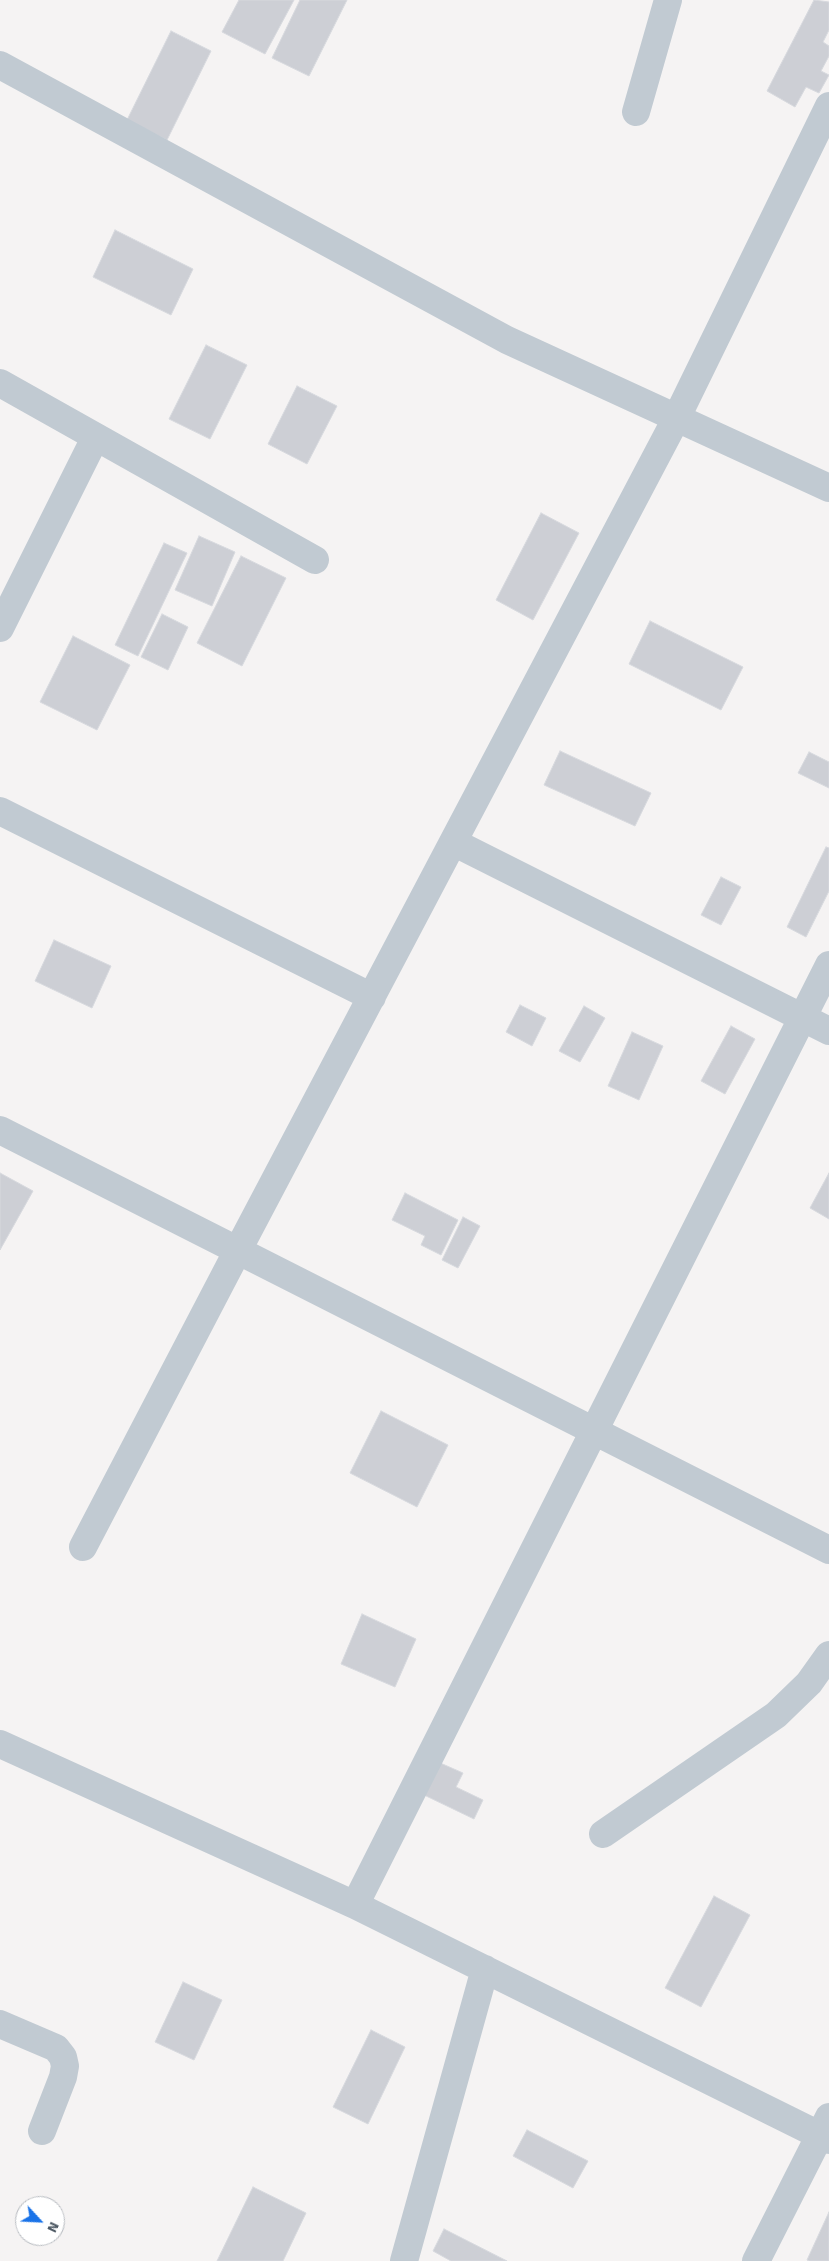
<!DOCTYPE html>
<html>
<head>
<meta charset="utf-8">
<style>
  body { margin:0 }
  #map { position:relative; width:829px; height:2261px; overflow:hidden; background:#f5f3f3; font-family:Signika,sans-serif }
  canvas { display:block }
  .north { position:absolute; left:15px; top:2196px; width:50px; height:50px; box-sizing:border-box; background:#fff; border:1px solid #b7bbc0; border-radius:50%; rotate:115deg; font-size:14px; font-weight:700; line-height:20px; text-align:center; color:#4a5661 }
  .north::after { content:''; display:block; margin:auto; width:18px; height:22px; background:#1a73e8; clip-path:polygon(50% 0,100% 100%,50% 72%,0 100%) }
</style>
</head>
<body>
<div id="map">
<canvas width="829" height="2261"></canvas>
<div class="north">N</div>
</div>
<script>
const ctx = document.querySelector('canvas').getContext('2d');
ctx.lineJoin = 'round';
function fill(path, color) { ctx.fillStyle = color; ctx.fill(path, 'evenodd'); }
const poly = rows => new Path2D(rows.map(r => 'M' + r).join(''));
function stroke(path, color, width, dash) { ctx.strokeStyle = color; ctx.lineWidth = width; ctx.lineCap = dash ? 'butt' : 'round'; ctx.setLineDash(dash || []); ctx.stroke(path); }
const building = poly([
  [239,0,294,0,265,54,222,32,239,0],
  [300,0,347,0,309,76,272,58,300,0],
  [814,0,829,2,829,30,823,42,829,46,829,56,821,71,829,75,819,93,806,87,795,107,767,91,814,0],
  [171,31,211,51,167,140,127,120,171,31],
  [115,230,193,269,171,315,93,277,115,230],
  [206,345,247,365,210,439,169,419,206,345],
  [297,386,337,406,307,464,268,444,297,386],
  [541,513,579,533,533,620,496,600,541,513],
  [199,536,235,552,212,606,175,590,199,536],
  [164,543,187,553,138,656,115,645,164,543],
  [241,556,286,578,242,666,197,643,241,556],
  [162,614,188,627,168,670,141,657,162,614],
  [650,621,743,667,721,710,629,664,650,621],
  [73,636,130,665,97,730,40,702,73,636],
  [560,751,651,793,635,826,544,785,560,751],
  [809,752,829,762,829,788,798,773,809,752],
  [826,847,829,848,829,891,806,937,787,927,826,847],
  [721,877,741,887,721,925,701,915,721,877],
  [54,940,111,966,92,1008,35,981,54,940],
  [520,1005,546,1018,532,1046,506,1032,520,1005],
  [584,1006,605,1018,580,1062,559,1051,584,1006],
  [731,1026,755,1039,725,1094,701,1081,731,1026],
  [632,1032,663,1046,639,1100,608,1086,632,1032],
  [0,1173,33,1191,0,1250,0,1173],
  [829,1173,829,1219,810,1208,829,1173],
  [405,1193,458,1220,441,1255,421,1245,425,1236,392,1220,405,1193],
  [463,1217,480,1226,458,1268,442,1260,463,1217],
  [381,1411,448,1445,417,1507,350,1473,381,1411],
  [362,1614,416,1639,395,1687,341,1664,362,1614],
  [438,1762,463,1773,456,1787,483,1800,474,1819,422,1794,438,1762],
  [714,1896,750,1915,701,2007,665,1988,714,1896],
  [183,1982,222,2000,194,2060,155,2042,183,1982],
  [371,2030,405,2047,368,2124,333,2107,371,2030],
  [527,2130,588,2161,573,2188,513,2156,527,2130],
  [253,2187,306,2213,283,2261,217,2261,253,2187],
  [829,2212,829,2261,809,2261,807,2260,829,2212],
  [444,2229,507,2261,451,2261,433,2251,444,2229]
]);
fill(building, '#cdcfd5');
stroke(building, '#d7d9de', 1);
stroke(poly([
  [0,65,507,340,829,488],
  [636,112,668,0],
  [0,383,315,560],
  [0,628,95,438],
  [0,811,372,997],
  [453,842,829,1031],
  [0,1130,829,1550],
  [83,1547,238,1250,677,417,829,106],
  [0,1744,355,1905,829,2140],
  [603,1834,776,1715,809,1683,829,1655],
  [355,1905,829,965],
  [0,2024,56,2048,63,2057,65,2066,63,2077,42,2131],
  [404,2261,485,1969],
  [756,2261,829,2117]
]), '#c1cad2', 28);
</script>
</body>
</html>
